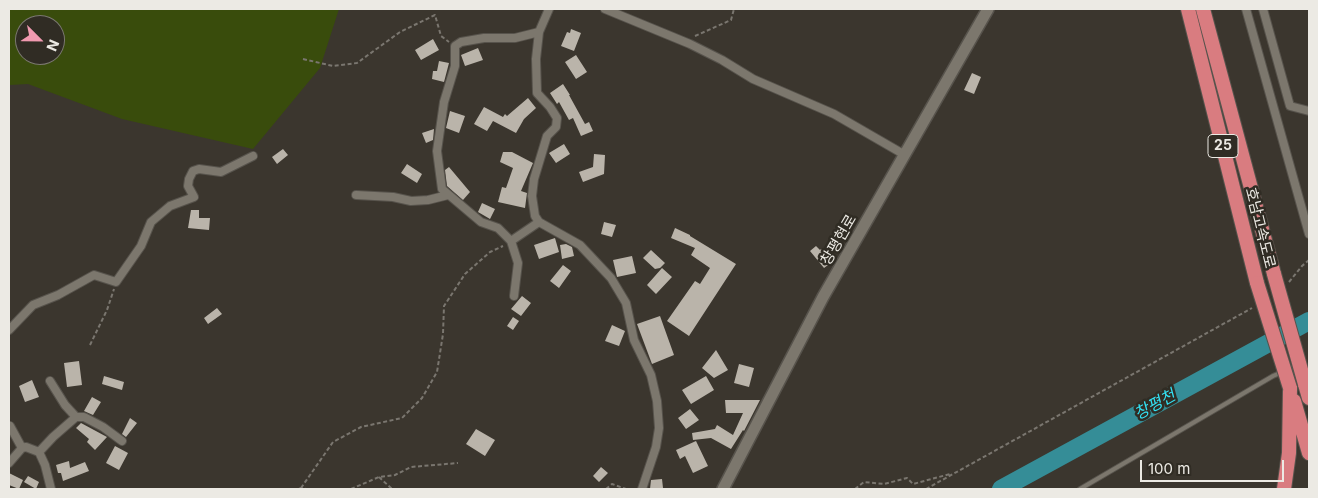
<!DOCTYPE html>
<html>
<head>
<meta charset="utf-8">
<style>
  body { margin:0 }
  #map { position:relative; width:1318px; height:498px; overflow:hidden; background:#3b362e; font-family:Inter,sans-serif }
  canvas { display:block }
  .frame { position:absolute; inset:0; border:10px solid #eceae4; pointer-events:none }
  .north { position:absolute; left:15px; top:15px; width:50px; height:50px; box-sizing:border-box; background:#302c24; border:1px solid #7b7871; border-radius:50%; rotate:113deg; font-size:14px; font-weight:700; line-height:20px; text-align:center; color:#eceae4 }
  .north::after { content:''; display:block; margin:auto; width:18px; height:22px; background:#f19ab0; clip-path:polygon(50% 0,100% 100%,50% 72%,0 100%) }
  .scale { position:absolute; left:1140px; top:460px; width:144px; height:22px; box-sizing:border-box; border:2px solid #eceae4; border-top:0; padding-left:6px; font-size:15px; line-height:18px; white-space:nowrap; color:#eceae4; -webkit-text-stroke:4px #302c24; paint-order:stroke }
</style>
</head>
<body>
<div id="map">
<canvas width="1318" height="498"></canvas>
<div class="frame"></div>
<div class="north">N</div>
<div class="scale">100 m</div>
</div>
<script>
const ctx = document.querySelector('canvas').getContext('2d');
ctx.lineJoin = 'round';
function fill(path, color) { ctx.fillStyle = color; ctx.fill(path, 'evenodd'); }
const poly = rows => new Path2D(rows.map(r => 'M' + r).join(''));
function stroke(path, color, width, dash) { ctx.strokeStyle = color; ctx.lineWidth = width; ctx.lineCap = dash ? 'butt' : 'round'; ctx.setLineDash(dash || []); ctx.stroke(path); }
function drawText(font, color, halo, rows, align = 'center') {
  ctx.font = font + ' Inter,"Noto Sans KR",sans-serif'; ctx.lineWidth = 5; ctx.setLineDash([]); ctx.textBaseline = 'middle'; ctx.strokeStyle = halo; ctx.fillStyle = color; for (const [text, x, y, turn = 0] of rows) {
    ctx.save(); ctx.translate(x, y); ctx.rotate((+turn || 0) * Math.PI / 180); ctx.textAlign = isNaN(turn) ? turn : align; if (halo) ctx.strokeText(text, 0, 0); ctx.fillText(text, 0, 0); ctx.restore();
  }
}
fill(poly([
  [9,9,339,9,320,68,253,149,122,119,28,84,9,85],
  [25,25,55,25,55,55,25,55]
]), '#394c0c');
stroke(poly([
  [1001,489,1309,321]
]), '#358d97', 18);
fill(poly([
  [571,29,581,33,574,51,561,46,567,32,570,33],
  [433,39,439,50,421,60,415,50],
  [478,48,483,60,465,66,461,55],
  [576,55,587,72,576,79,565,62],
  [439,61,449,63,444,82,432,79,433,71,437,71],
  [972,73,981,77,974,94,964,90],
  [563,84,570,95,569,95,585,124,589,122,593,131,581,136,573,118,569,120,559,102,557,104,550,93],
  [528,98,536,108,524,119,516,133,493,121,487,131,474,124,484,107,503,117,505,114,507,116],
  [450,111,465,116,459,133,446,128],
  [434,129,433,140,426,143,422,133],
  [564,144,570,154,556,163,549,153],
  [283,149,288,155,277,164,272,157],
  [503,152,512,152,533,163,521,191,527,193,525,208,498,202,502,187,506,188,513,168,500,162],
  [594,154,605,155,604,174,583,182,579,172,593,167],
  [407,164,422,174,417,183,401,173],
  [449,167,470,192,463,200,447,186,445,170],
  [482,203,495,209,490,219,478,212],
  [191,210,199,210,199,218,210,218,209,230,188,228],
  [604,222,616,225,612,237,601,234],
  [675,228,690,235,690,236,736,264,689,336,667,321,695,281,700,284,710,268,691,255,695,248,671,238],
  [555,238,559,252,539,259,534,245],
  [566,244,572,247,574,256,562,259,560,245],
  [816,246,820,250,821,249,832,262,824,268,810,251],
  [651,250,665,263,660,268,655,269,643,258],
  [632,256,636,273,617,277,613,260],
  [563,265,571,271,559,288,550,281],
  [662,268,672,277,656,294,647,285],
  [522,296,531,303,521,316,511,309],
  [217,308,222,314,208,324,204,318],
  [660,316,674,355,652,364,637,324],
  [513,317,519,321,513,330,507,326],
  [612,325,625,331,619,346,605,341],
  [716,350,728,370,714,378,702,368],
  [79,361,82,385,67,387,64,363],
  [739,364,754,368,749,387,734,383],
  [104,376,124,382,122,390,102,384],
  [706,376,714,390,691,404,682,390],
  [32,380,39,397,25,402,19,386],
  [92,397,101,402,93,415,84,411],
  [725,400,760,400,744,431,743,430,731,449,711,438,693,440,692,433,715,429,717,425,733,435,743,413,726,413],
  [690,409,699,420,686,429,678,418],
  [130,418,137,423,126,437,122,434],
  [81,423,107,437,95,450,87,442,89,439,76,428],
  [476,429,495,440,485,456,466,444],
  [696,441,708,466,693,473,685,456,680,459,676,450],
  [115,446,128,453,119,470,106,463],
  [69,461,70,468,85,462,89,471,63,481,61,473,58,473,56,465],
  [601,467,608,473,599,482,593,476],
  [9,473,23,480,19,489,9,485],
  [28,476,39,482,36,489,24,482],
  [662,479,663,488,650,489,651,480]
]), '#bab4aa');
const lane = poly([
  [1080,489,1273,376,1296,366]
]);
const street = poly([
  [549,9,539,32,536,59,537,93,550,107,557,118,556,127,547,136,534,179,532,196,535,216,539,222,580,245,611,278,626,303,634,340,651,375,657,401,659,428,656,447,642,489],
  [605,9,690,44,722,60,753,79,834,114,905,155],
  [1246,9,1309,234],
  [1263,9,1290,106,1309,111],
  [356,195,393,197,411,201,428,200,448,195],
  [511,241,539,222],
  [514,296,518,263,511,241,498,228,481,222,442,189,437,151,444,102,455,66,455,46,461,42,484,38,515,38,539,32],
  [9,330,33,305,58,295,94,275,116,282,141,246,151,222,170,206,194,197,188,186,189,179,193,171,199,169,221,172,253,156],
  [50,381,65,405,76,417],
  [10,426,22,448],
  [39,452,53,437,76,417,84,417,103,427,122,441],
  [9,463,22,448,26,447,39,452,45,465,51,489]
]);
const secondary = poly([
  [723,489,823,297,988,9]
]);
const highway = poly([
  [1188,9,1257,283],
  [1203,9,1274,274],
  [1305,384,1309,398],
  [1294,401,1309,453],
  [1284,489,1289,453,1290,388]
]);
stroke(lane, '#57534c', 6);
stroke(street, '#57534c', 10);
stroke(secondary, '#57534c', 14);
stroke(highway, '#57534c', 16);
stroke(poly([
  [695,36,731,20,734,9],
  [303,59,333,66,357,63,400,32,435,15,441,36,449,42],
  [1289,282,1302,266,1309,260],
  [90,345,107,310,114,289],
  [379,477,392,489],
  [301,488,333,442,361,427,402,418,422,398,437,372,443,334,444,306,465,274,490,252,503,246],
  [299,489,301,488,306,489],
  [351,489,379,477,395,475,411,467,458,463],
  [606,489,612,484,626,489],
  [855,489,864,482,884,484,907,478,913,484,950,474],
  [926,489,1252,308]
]), '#7a766f', 2, [4, 2.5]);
stroke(lane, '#7c776d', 4);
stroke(street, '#7c776d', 8);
stroke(secondary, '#7c776d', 11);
stroke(highway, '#d97c80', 14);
const highwayBridge = poly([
  [1274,274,1305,384],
  [1257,283,1290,388]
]);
stroke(highwayBridge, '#57534c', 16, []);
stroke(highwayBridge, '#d97c80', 14);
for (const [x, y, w] of [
  [1223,146,30]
]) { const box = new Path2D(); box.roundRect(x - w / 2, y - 11.5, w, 23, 4); ctx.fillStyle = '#302c24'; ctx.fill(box); stroke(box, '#eceae4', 1); }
drawText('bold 14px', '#eceae4', null, [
  ["25",1223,146]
]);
drawText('15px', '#eceae4', '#302c24', [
  ["호남고속도로",1260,228,76],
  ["창평현로",839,240,-60]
]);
drawText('italic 16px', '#33e2f5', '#302c24', [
  ["창평천",1155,405,-29]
]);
</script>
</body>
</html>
